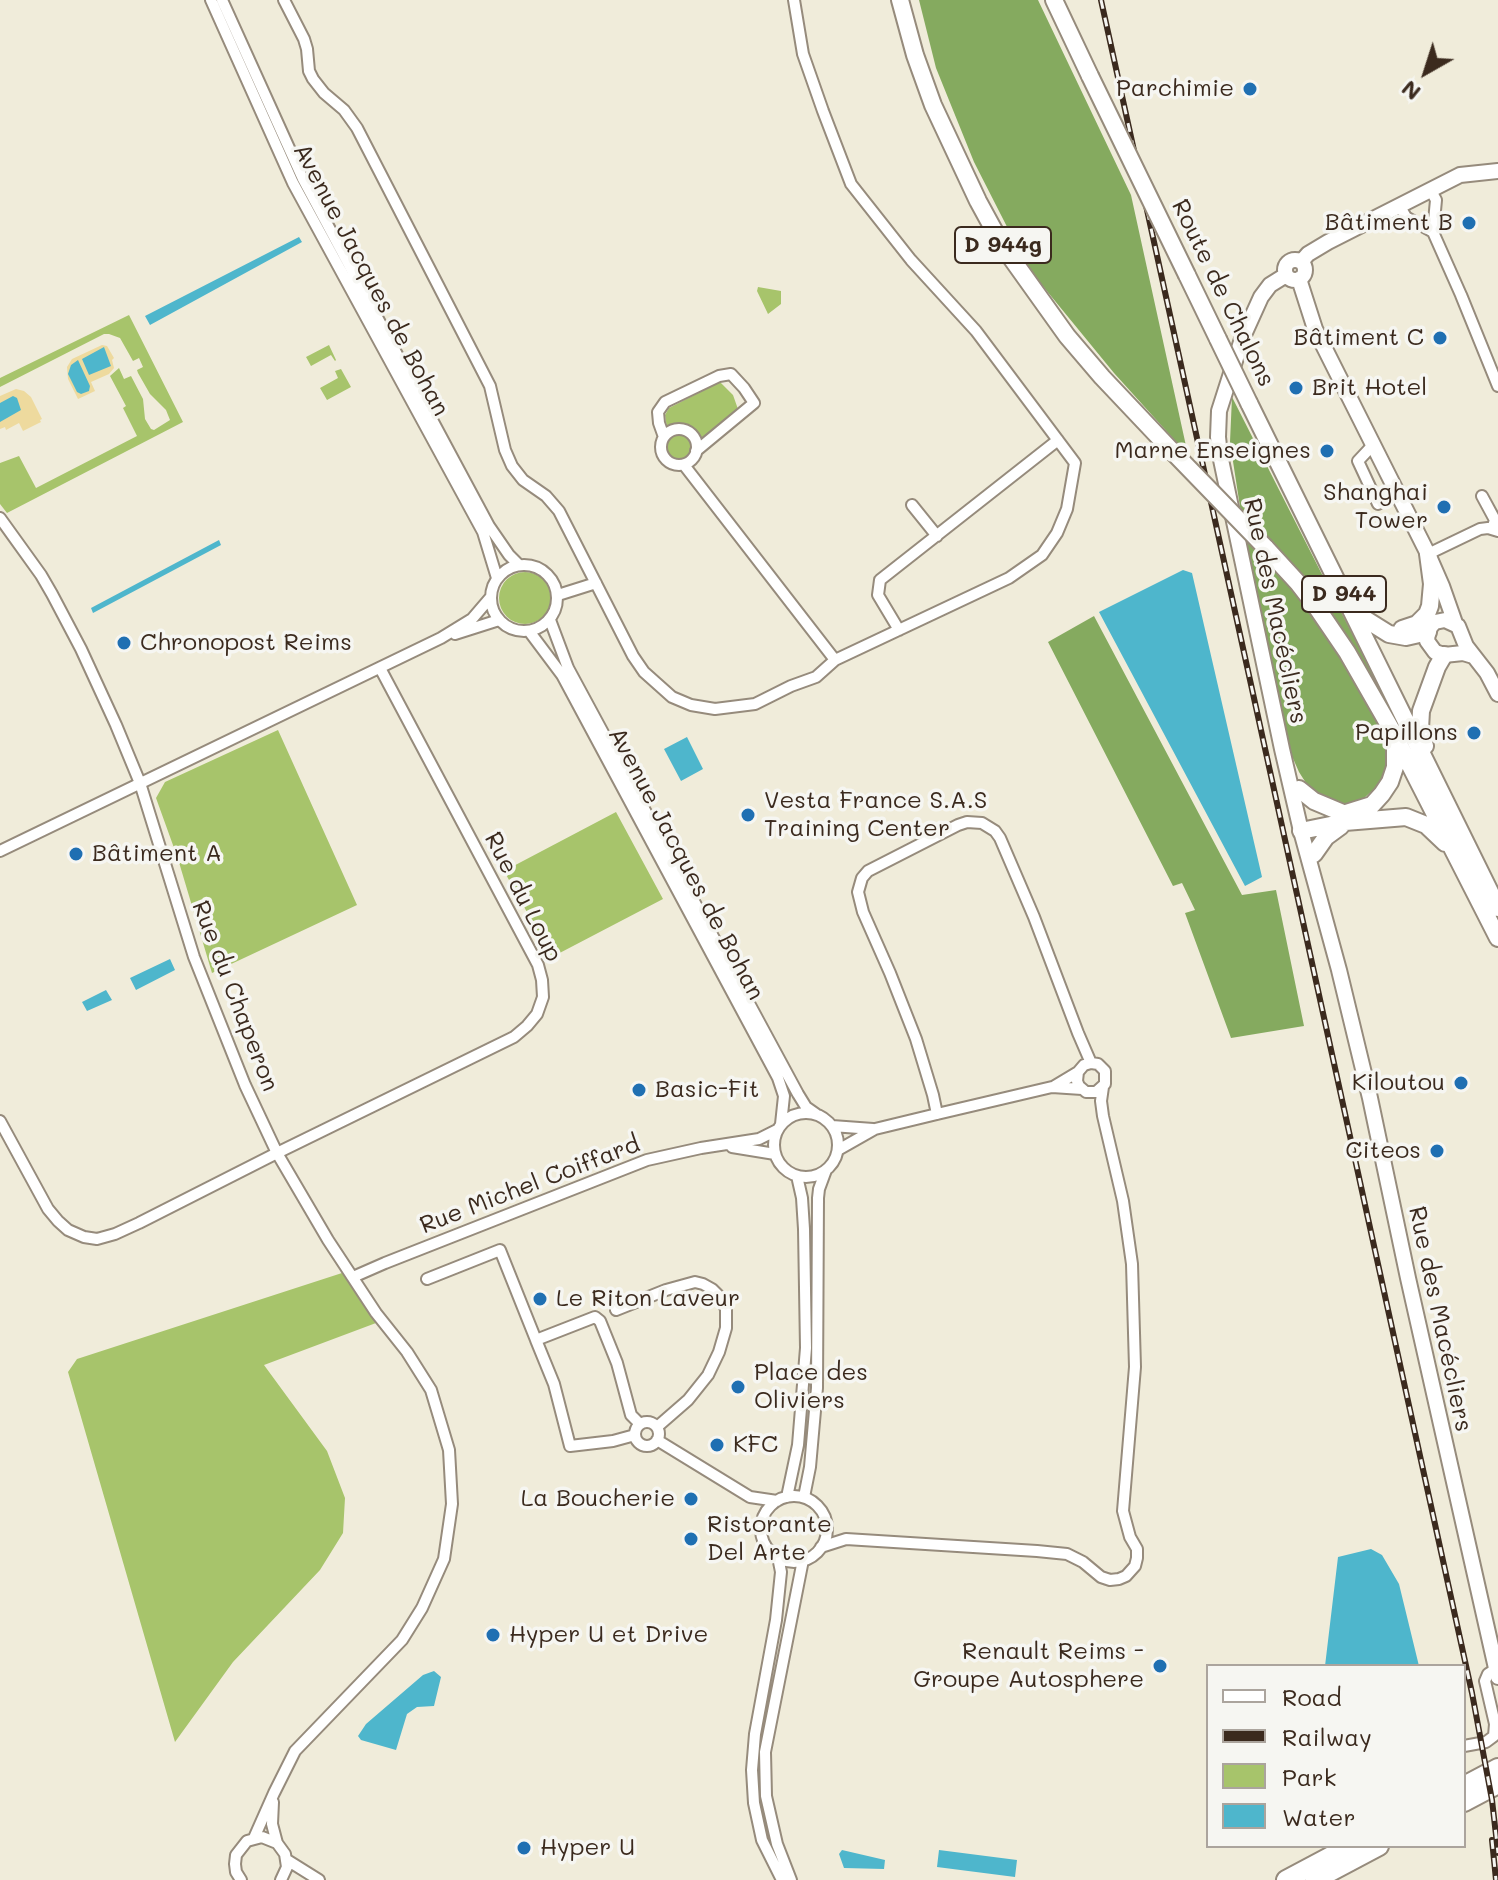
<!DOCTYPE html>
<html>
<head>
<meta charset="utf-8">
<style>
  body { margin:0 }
  #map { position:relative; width:1498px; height:1880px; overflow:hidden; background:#f0ecda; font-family:Mali,sans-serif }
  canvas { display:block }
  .legend { position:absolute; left:1206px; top:1664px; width:260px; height:184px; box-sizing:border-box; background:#f6f6f2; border:2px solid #aba49d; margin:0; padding:10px 14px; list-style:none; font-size:24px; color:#3b2a1e }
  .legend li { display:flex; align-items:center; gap:16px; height:40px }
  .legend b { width:40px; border:2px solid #aba49d }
  .north { position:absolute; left:1386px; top:32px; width:80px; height:80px; -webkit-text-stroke:6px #f6f6f2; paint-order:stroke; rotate:219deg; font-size:22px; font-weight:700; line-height:32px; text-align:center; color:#3b2a1e }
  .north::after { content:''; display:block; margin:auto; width:28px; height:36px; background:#3b2a1e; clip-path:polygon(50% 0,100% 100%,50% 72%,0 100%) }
</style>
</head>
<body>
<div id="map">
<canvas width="1498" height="1880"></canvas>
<ul class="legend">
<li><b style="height:10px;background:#fff"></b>Road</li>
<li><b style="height:10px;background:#3b2a1e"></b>Railway</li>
<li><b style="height:22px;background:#a7c46b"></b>Park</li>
<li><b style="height:22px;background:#4eb6cc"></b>Water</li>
</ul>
<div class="north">N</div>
</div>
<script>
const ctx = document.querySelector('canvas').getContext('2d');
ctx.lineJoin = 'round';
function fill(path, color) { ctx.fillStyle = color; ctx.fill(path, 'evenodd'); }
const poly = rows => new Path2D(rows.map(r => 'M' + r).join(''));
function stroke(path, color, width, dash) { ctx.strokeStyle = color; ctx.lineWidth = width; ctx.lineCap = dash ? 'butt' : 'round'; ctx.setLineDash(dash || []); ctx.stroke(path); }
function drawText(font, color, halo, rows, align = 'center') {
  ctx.font = font + ' Mali,sans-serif'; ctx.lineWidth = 7; ctx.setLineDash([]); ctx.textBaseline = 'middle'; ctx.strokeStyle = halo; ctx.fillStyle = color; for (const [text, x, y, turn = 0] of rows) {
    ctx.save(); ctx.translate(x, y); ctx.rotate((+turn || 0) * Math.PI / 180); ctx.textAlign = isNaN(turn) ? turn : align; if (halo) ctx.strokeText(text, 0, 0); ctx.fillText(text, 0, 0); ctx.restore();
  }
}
fill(poly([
  [758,287,781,291,781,304,768,314,757,291],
  [129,315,183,422,7,513,0,504,0,463,19,456,36,488,137,436,123,408,126,406,110,376,119,368,124,379,131,376,143,399,145,419,151,429,154,430,170,420,166,410,150,394,138,373,137,370,143,367,139,358,133,361,120,338,109,334,104,334,0,387,0,378],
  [329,345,336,360,335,361,331,355,311,366,306,357],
  [341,369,351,387,327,400,320,388,338,378,335,371],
  [720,382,733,395,739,412,701,443,696,433,687,427,677,425,667,428,665,415,669,408],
  '665 447a13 13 0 1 1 26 0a13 13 0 1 1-26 0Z',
  '499 598a26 26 0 1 1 52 0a26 26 0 1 1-52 0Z',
  [278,730,357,905,212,973,178,859,156,798,165,782],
  [616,812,663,899,552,957,504,871],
  [342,1273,376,1323,264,1365,327,1451,345,1498,343,1533,320,1570,233,1662,175,1742,68,1372,77,1359]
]), '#a7c46b');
fill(poly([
  [919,0,1038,0,1131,195,1188,455,1114,373,1028,268,974,162,936,68],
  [1232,397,1403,734,1382,782,1363,799,1340,806,1311,791,1299,772,1291,754,1245,539,1230,442],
  [1094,616,1242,895,1276,890,1304,1026,1231,1038,1185,913,1195,910,1182,883,1173,886,1048,642]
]), '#85aa5f');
fill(poly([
  [102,345,107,346,114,358,112,360,114,368,109,374,91,382,95,391,78,399,68,379,67,367,72,359],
  [16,389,24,391,31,397,42,419,40,420,41,422,23,431,19,423,6,430,5,427,0,429,0,396]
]), '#eeda9e');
fill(poly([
  [299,237,302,242,150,325,145,316],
  [104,347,111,366,89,375,82,359],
  [78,360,90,386,89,391,81,394,77,392,68,374,71,365],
  [13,396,17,398,21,410,0,422,0,403],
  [219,540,221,545,93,613,91,608],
  [1183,570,1192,573,1262,877,1245,886,1099,612],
  [687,737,703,769,681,781,664,749],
  [170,959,175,970,136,990,130,978],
  [106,990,112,1000,87,1011,82,1002],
  [1371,1549,1382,1555,1399,1584,1419,1666,1325,1666,1338,1557],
  [434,1671,441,1677,434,1706,417,1707,407,1714,396,1750,361,1740,358,1736,366,1724,423,1675],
  [842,1850,885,1860,884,1869,844,1868,839,1854],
  [939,1850,1017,1860,1015,1877,937,1867]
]), '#4eb6cc');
const street = poly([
  [211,0,293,183,483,532,497,578],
  [222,0,303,179,489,526,509,555,519,565],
  [284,0,304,39,307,49,309,71,313,79,324,93,344,110,357,128,490,386,505,450,512,466,523,480,546,496,559,511,633,656,644,672,672,697,691,705,715,709,755,704,791,686,816,677,835,660,1009,578,1042,555,1057,533,1067,509,1075,463,976,331,911,260,851,184,823,111,803,54,794,0],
  [1430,189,1436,200,1433,232,1461,295,1498,386],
  [1399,205,1406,217,1433,232],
  '661 447a18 18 0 1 1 36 0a18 18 0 1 1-36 0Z',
  [664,437,659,423,658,412,665,402,719,376,731,374,744,388,754,403,696,451],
  [1373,445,1358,461,1378,504],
  [684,465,835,660],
  [1482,496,1495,520,1492,529],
  [912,505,937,536],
  [0,518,41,575,52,594,81,649,116,725,140,783,194,957,245,1085,277,1153,328,1240,376,1313,407,1352,431,1390,449,1450,452,1504,444,1559,422,1608,402,1640,295,1751,274,1793,254,1838],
  [1428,554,1480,529,1488,528,1498,531],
  '491 598a33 33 0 1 1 66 0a33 33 0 1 1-66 0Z',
  [558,595,596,583],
  [550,620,568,668,798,1094,806,1107,816,1114],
  [899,630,878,595,880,580,1058,440],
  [529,631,562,675,778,1078,784,1096,781,1124],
  [455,634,499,620],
  [0,851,441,638,472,619,490,598],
  [1053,1087,1078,1072,1084,1065,1091,1063,1098,1064,1105,1071,1105,1084,1096,1092,1086,1092,1079,1086,1077,1081,1078,1072],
  '774 1145a32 32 0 1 1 64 0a32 32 0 1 1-64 0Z',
  [937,1114,933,1095,916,1039,890,973,863,912,858,892,862,878,868,871,958,825,967,822,982,823,995,831,1000,838,1034,917,1078,1033,1091,1063],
  [0,1121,48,1209,58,1221,68,1230,84,1237,97,1239,115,1234,139,1223,277,1153,514,1037,527,1026,537,1014,543,997,542,980,538,965,380,668],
  [832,1126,873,1129],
  [732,1147,775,1154],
  [838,1150,875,1129,937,1114,1052,1087,1082,1089],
  [353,1277,385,1263,647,1160,701,1148,759,1139,777,1130],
  [427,1279,500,1250,536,1340],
  [616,1310,666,1290,695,1282,703,1284,712,1289,720,1297,726,1309,726,1328,719,1352,708,1375,688,1400,657,1427],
  '635 1434a12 12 0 1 1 24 0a12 12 0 1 1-24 0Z',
  [635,1435,613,1441,570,1446,554,1384,536,1340,595,1317,600,1321,617,1363,631,1415,640,1424],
  [657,1440,750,1497,777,1501],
  '761 1529a33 33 0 1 1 66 0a33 33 0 1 1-66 0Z',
  [787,1497,798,1445,806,1348,804,1229,802,1198,797,1176],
  [804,1497,810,1467,817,1388,818,1198,819,1189,826,1170],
  [821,1547,846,1539,1037,1551,1067,1554,1083,1562,1101,1577,1110,1580,1119,1579,1126,1576,1135,1566,1137,1558,1137,1549,1130,1537,1123,1511,1135,1367,1132,1264,1123,1201,1103,1116,1101,1101,1103,1087],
  [778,1557,781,1572,776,1620,755,1734,752,1770,754,1803,762,1840,782,1880],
  [1464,1746,1486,1742,1494,1736,1495,1724,1485,1681,1488,1674,1496,1669],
  [273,1802,272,1824,277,1843],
  [287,1860,319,1880],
  [241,1880,236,1872,235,1864,236,1855,247,1841,262,1837,277,1843,285,1854,287,1867,281,1880],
  [791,1880,777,1844,766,1796,765,1752,803,1560]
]);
const secondary = poly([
  '1285 270a10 10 0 1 1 20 0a10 10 0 1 1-20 0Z',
  [1301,262,1308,254,1328,242,1460,175,1498,171],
  [1286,275,1270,285,1261,297,1242,339,1219,411,1218,437,1220,455,1282,749,1301,831,1339,970,1370,1098,1408,1278,1498,1677],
  [1299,279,1315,329,1428,554,1442,586,1455,623],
  [1473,656,1463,653,1444,655,1435,652,1427,641,1428,632,1431,626,1435,622,1445,620,1458,626,1466,646,1487,673,1498,694]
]);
const primary = poly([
  [900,0,915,55,933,105,978,201,1002,245,1067,336,1102,377,1172,451],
  [1054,0,1090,76],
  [1187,275,1218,339],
  [1249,403,1498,908],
  [1265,547,1298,583,1315,605,1347,652,1394,734,1498,938],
  [1357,607,1365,619,1389,634,1406,637,1428,632],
  [1402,629,1417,624,1427,614,1430,606,1432,584,1428,554],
  [1425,746,1420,729,1421,711,1437,667,1444,655],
  [1299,789,1314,801,1345,814],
  [1340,815,1372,805,1382,794,1390,782,1395,767,1395,741],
  [1301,831,1345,822,1406,817,1426,825,1445,843],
  [1314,854,1326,837,1341,826]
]);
const highway = poly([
  [1464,1786,1498,1768],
  [1464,1802,1498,1784],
  [1286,1880,1350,1846],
  [1315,1880,1379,1846]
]);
stroke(street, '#968b7c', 14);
stroke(secondary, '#968b7c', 18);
stroke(primary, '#968b7c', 20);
stroke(highway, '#968b7c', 22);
stroke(street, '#fff', 10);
stroke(secondary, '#fff', 14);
stroke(primary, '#fff', 16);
stroke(highway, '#fff', 18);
const rail = poly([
  [1101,0,1472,1693,1492,1800,1498,1853],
  [1492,1840,1496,1880]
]);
stroke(rail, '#3b2a1e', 6);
stroke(rail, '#f6f6f2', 3, [9]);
const primaryBridge = poly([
  [1090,76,1187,275],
  [1218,339,1249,403],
  [1172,451,1265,547]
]);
stroke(primaryBridge, '#968b7c', 20, []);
stroke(primaryBridge, '#fff', 16);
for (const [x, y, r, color] of [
  [1250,89,8,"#1f6fb2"],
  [1469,223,8,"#1f6fb2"],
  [1440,338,8,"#1f6fb2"],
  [1296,388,8,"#1f6fb2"],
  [1327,451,8,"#1f6fb2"],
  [1444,507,8,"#1f6fb2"],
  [124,643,8,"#1f6fb2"],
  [1474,733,8,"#1f6fb2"],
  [748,815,8,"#1f6fb2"],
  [76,854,8,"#1f6fb2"],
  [1461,1083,8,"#1f6fb2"],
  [639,1090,8,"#1f6fb2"],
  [1437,1151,8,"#1f6fb2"],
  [540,1299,8,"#1f6fb2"],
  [738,1387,8,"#1f6fb2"],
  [717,1445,8,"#1f6fb2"],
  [691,1499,8,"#1f6fb2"],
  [691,1539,8,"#1f6fb2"],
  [493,1635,8,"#1f6fb2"],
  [1160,1666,8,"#1f6fb2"],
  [524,1848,8,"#1f6fb2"]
]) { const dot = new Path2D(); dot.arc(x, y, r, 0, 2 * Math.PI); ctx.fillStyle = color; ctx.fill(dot); stroke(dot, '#f6f6f2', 3); }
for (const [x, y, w] of [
  [1003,245,96],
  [1344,594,84]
]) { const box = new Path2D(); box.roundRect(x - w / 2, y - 18, w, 36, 6); ctx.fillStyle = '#f6f6f2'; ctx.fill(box); stroke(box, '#3b2a1e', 2); }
drawText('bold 22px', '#3b2a1e', null, [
  ["D 944g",1003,245],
  ["D 944",1344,594]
]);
drawText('24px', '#3b2a1e', '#f6f6f2', [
  ["Parchimie",1234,89,"right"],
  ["Bâtiment B",1453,223,"right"],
  ["Bâtiment C",1424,338,"right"],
  ["Brit Hotel",1312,388],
  ["Marne Enseignes",1311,451,"right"],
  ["Shanghai",1428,493,"right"],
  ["Tower",1428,521,"right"],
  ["Chronopost Reims",140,643],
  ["Papillons",1458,733,"right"],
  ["Vesta France S.A.S",764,801],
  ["Training Center",764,829],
  ["Bâtiment A",92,854],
  ["Kiloutou",1445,1083,"right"],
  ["Basic-Fit",655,1090],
  ["Citeos",1421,1151,"right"],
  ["Le Riton Laveur",556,1299],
  ["Place des",754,1373],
  ["Oliviers",754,1401],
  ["KFC",733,1445],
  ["La Boucherie",675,1499,"right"],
  ["Ristorante",707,1525],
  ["Del Arte",707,1553],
  ["Hyper U et Drive",509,1635],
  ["Renault Reims -",1144,1652,"right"],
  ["Groupe Autosphere",1144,1680,"right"],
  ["Hyper U",540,1848]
], 'left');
drawText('24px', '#3b2a1e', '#f6f6f2', [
  ["Avenue Jacques de Bohan",371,280,62],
  ["Route de Chalons",1223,293,64],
  ["Rue des Macécliers",1275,611,78],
  ["Avenue Jacques de Bohan",686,864,62],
  ["Rue du Loup",523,897,63],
  ["Rue du Chaperon",235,996,69],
  ["Rue Michel Coiffard",530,1185,-21],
  ["Rue des Macécliers",1440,1319,78]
]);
</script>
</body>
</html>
